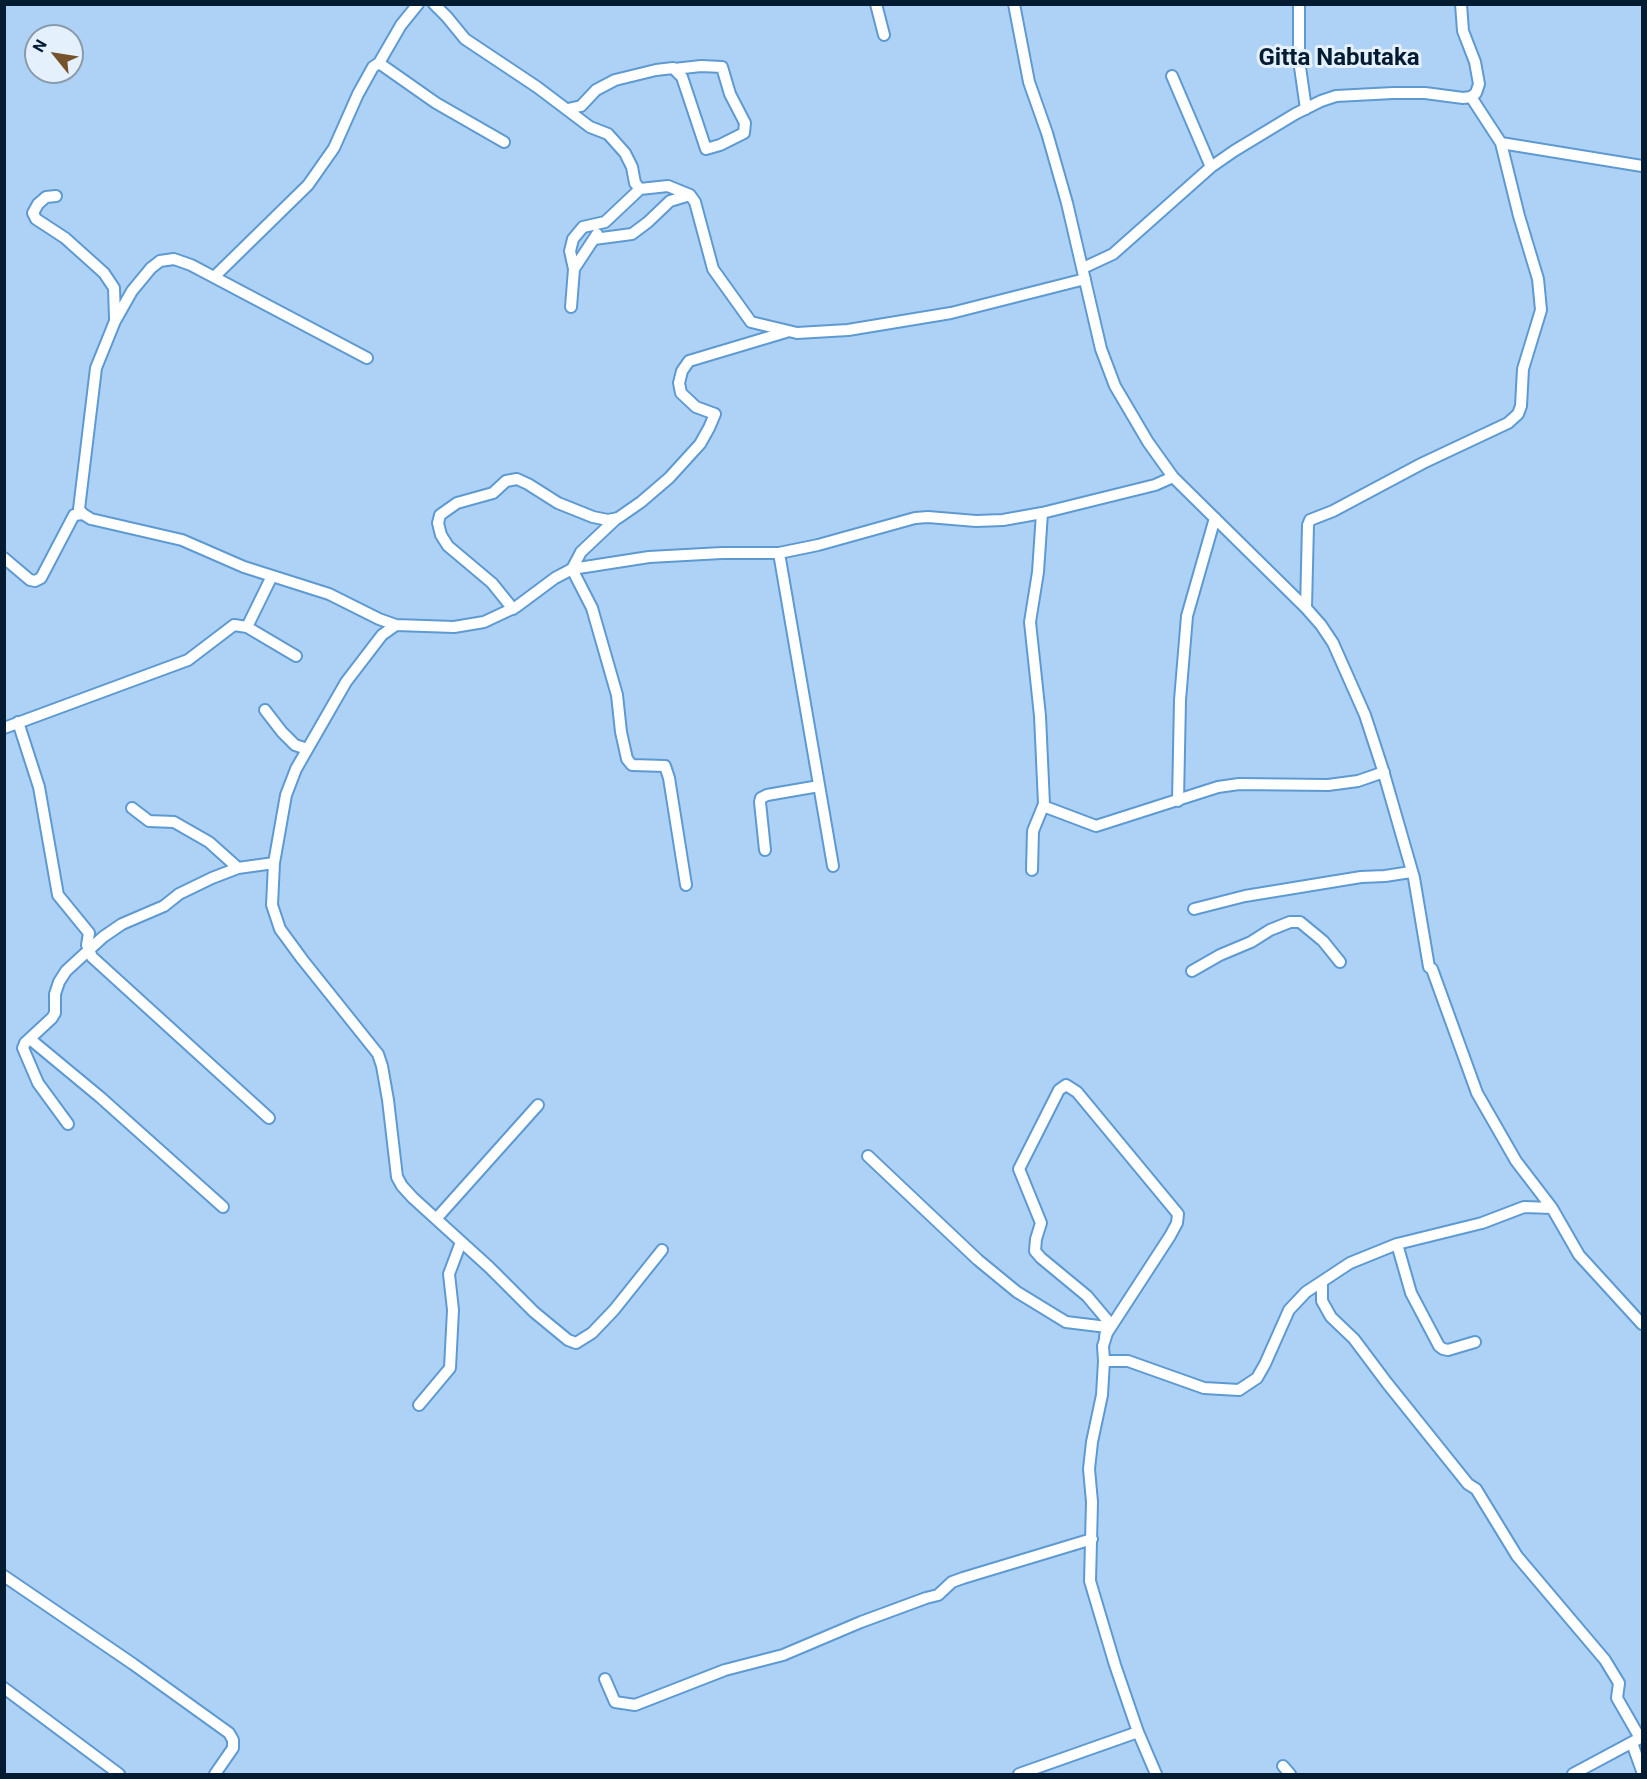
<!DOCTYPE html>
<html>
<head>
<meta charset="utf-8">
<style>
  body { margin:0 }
  #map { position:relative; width:1647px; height:1779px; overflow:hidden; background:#aed2f6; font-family:Roboto,sans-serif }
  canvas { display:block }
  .frame { position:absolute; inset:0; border:6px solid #031c31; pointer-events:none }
  .north { position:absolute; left:24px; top:24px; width:60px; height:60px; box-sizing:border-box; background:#e4f0fc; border:2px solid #8a9bab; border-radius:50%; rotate:300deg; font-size:16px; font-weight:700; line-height:24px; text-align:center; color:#031c31 }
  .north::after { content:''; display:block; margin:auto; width:21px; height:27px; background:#75522b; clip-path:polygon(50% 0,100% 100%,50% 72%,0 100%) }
</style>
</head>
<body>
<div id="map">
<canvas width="1647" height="1779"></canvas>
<div class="frame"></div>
<div class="north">N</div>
</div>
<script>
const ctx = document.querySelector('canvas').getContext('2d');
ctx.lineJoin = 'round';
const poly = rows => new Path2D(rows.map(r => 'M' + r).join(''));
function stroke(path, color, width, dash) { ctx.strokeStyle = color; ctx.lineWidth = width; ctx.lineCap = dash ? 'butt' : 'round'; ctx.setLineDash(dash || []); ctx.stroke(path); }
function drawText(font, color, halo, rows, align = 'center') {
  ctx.font = font + ' Roboto,sans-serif'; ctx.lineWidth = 6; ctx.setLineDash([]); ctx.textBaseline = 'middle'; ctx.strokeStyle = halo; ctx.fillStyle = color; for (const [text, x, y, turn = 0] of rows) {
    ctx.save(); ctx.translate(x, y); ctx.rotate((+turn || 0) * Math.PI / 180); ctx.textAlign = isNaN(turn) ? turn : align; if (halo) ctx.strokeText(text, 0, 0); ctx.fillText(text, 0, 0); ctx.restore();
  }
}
const street = poly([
  [434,4,447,17,465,39,537,87,590,127,608,134,625,153,632,167,635,183,640,189,668,186,690,195,695,202,713,269,751,322,797,333,848,330,951,313,1085,279],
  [876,4,884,35],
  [1014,4,1029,82,1047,133,1067,203,1101,349,1115,386,1148,442,1173,477,1306,608,1321,625,1333,643,1365,715,1382,767,1414,878,1429,967,1432,969,1477,1093,1516,1161,1552,1208,1579,1255,1642,1324],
  [1299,4,1299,60,1306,109],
  [379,63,436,103,504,142],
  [1172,76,1211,167],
  [568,109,581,106,596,90,615,80,656,70,673,68,682,77,706,149,720,145,744,133,745,123,730,94,722,67,701,66,674,69],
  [1501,143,1642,166],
  [56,196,46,197,38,204,33,213,36,219,65,238,104,273,114,288,115,319],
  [594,239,632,234,648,222,670,201,690,195],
  [1083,268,1113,254,1211,167,1234,151,1295,114,1321,101,1336,96,1393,93,1425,93,1463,98,1471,97,1476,93,1479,84,1475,62,1463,31,1461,4],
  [574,269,597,234],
  [214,277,308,185,334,148,358,94,373,67,379,63,401,25,418,4],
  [571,307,574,269,570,251,573,239,583,227,605,222,640,189],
  [367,358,191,265,174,259,160,261,151,268,132,291,115,321,96,368,79,509,83,514,91,519,182,540,244,567,329,594,379,619,396,625],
  [617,518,581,552,572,569,592,608,617,695,621,732,627,759,632,765,665,766,669,778,686,885],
  [779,553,833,866],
  [4,558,30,580,35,581,41,578,74,515,83,514],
  [1306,608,1308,525,1310,520,1333,511,1423,463,1508,423,1518,414,1521,406,1523,369,1541,310,1538,279,1519,216,1501,143,1471,97],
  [513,609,492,583,448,546,441,535,438,523,440,515,457,503,493,493,506,481,517,479,528,484,558,503,593,517,608,520,618,518,641,502,669,478,700,444,709,428,715,414,696,407,681,393,679,383,682,371,689,361,786,332],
  [247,627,296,656],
  [265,710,282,732,295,745,307,749],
  [18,722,39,787,58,895,89,933,87,945,92,957,269,1118],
  [4,728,188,660,234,625,247,627,272,576],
  [1178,801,1180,700,1187,616,1215,518],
  [1043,806,1096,826,1218,787,1239,784,1328,785,1358,781,1384,772],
  [132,808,149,821,174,822,209,842,238,868],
  [765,850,760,802,761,798,767,795,819,786],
  [1032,870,1033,831,1044,804,1040,716,1030,622,1038,572,1042,513],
  [1194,909,1245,896,1361,877,1385,876,1411,872],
  [1192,971,1220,955,1251,942,1270,930,1290,922,1300,922,1323,941,1340,962],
  [30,1039,100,1097,223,1207],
  [68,1124,38,1083,23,1048,25,1043,52,1018,55,1013,55,994,59,982,66,971,103,937,122,924,164,906,179,894,212,878,238,868,274,863],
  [868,1156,978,1260,1017,1292,1066,1322,1107,1327],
  [436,1219,538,1105],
  [1397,1244,1411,1293,1439,1346,1443,1349,1448,1350,1475,1342],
  [662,1250,614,1310,592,1333,576,1343,568,1340,534,1312,489,1267,413,1198,402,1186,397,1177,388,1100,382,1066,378,1054,302,959,280,929,272,905,274,863,286,795,296,769,346,682,382,635,396,625,454,627,484,622,516,607,555,578,572,569,649,557,722,553,779,553,818,545,915,518,928,517,976,521,1003,520,1042,513,1155,485,1173,477],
  [1322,1283,1322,1301,1331,1317,1354,1339,1387,1383,1468,1484,1476,1489,1517,1556,1605,1660,1619,1683,1617,1698,1640,1738],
  [1104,1361,1103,1346,1107,1333,1170,1236,1177,1223,1178,1214,1077,1092,1066,1085,1059,1090,1019,1169,1041,1223,1036,1239,1035,1251,1041,1258,1087,1296,1108,1321,1105,1337],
  [419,1405,450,1368,453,1310,449,1274,461,1242],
  [4,1576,133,1664,229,1733,233,1740,233,1748,215,1774],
  [605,1679,615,1702,635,1705,725,1670,783,1655,861,1622,926,1598,938,1595,952,1582,963,1578,1092,1539],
  [4,1688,119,1774],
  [1632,1743,1642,1771],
  [1283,1766,1290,1774],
  [1019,1774,1138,1732],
  [1156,1774,1138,1732,1115,1665,1090,1581,1092,1502,1089,1469,1092,1442,1102,1395,1104,1361,1128,1361,1204,1388,1239,1390,1257,1378,1265,1364,1289,1310,1306,1292,1350,1263,1397,1244,1482,1223,1524,1207,1552,1208],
  [1573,1774,1642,1737]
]);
stroke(street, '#5e9ad2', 14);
stroke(street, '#fff', 10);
drawText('bold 24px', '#031c31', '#e4f0fc', [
  ["Gitta Nabutaka",1339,59]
]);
</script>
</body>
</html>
